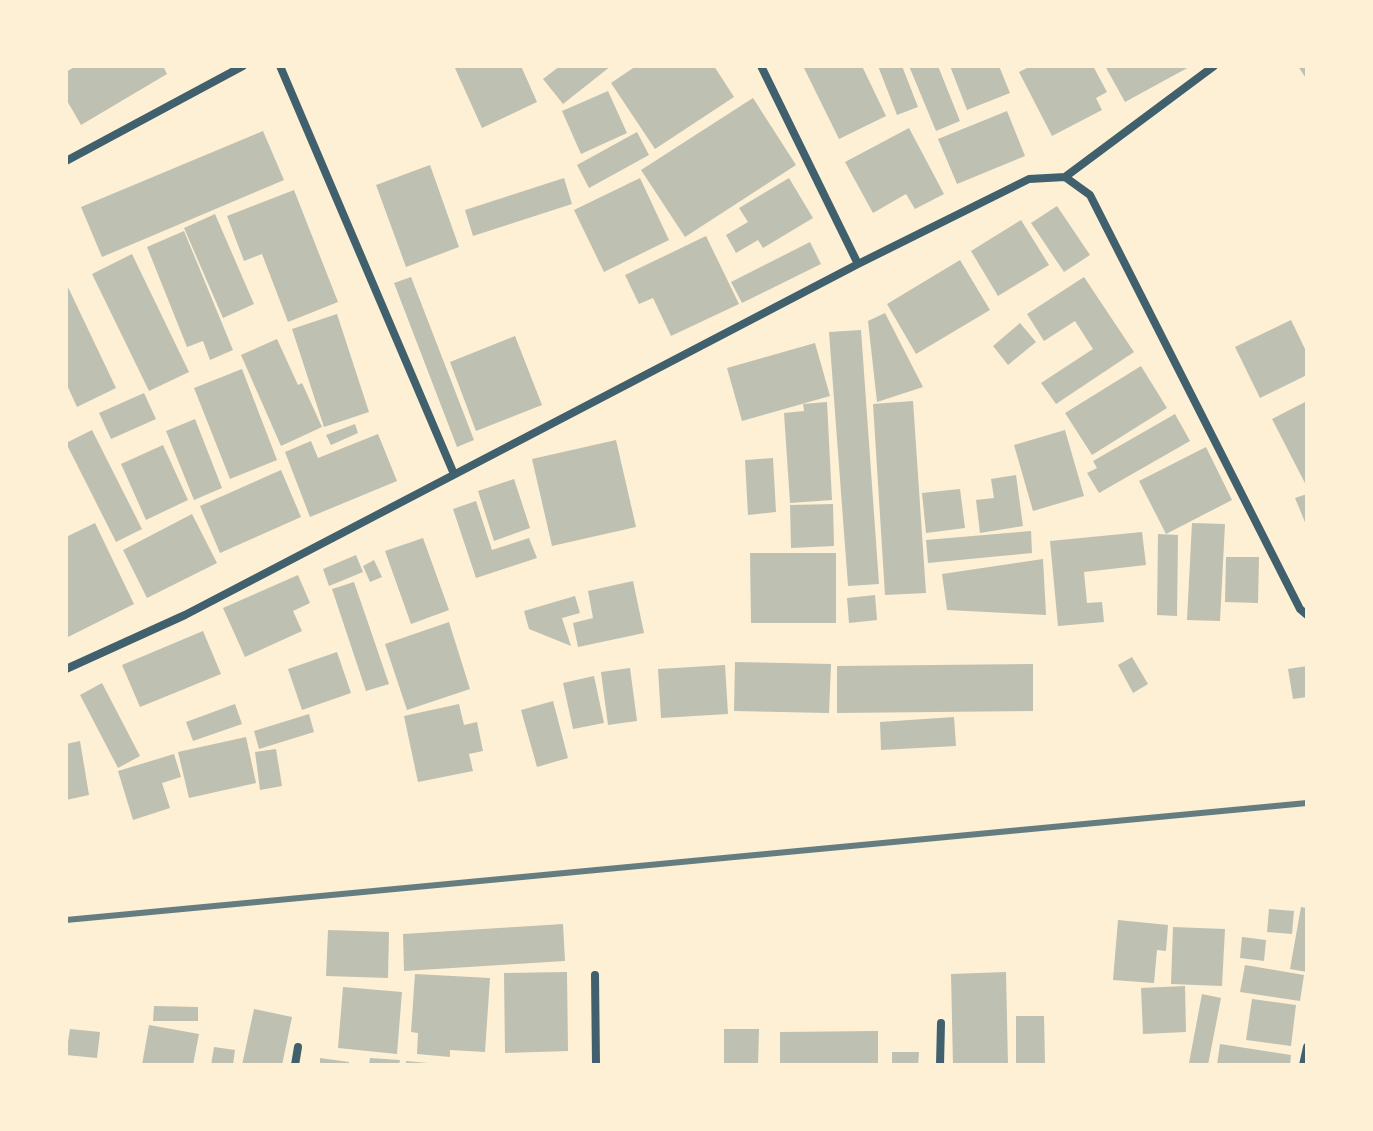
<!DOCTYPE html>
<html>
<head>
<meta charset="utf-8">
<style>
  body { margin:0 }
  #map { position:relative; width:1373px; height:1131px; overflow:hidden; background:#fdf0d5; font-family:Karla,sans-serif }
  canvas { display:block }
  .frame { position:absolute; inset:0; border:68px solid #fdf0d5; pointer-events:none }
</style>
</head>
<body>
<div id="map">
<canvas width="1373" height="1131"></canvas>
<div class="frame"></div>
</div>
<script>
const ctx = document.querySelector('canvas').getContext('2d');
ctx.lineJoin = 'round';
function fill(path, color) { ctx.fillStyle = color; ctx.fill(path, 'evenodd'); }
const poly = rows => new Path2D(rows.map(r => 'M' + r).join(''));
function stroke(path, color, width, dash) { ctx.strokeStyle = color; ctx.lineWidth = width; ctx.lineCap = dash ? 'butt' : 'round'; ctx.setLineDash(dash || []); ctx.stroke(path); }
fill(poly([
  [76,66,163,66,167,74,81,125,66,99,66,72],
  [454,66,521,66,537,102,482,128],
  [560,66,611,66,563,104,543,79],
  [636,66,714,66,734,97,655,149,611,83],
  [803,66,862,66,886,116,839,139],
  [878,66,902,66,918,107,897,115],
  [909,66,938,66,960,121,936,131],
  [950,66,999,66,1010,93,967,110],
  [1031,66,1093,66,1107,92,1096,98,1102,110,1052,136,1019,72],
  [1105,66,1191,66,1125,102],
  [1298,66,1307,66,1307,80],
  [608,91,627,133,581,154,562,111],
  [753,98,796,165,685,237,641,170],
  [1007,111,1025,156,957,184,938,139],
  [909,128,944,194,915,209,906,194,873,213,845,162],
  [263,131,284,180,102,257,81,207],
  [637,132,649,155,589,188,577,165],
  [430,165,459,247,406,267,376,185],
  [564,178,572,204,473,236,465,210],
  [640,178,669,240,604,272,574,210],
  [789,178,813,218,763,248,758,240,736,253,726,235,748,222,739,208],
  [294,190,338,302,288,322,262,254,244,261,227,216],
  [1057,206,1090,255,1064,272,1031,223],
  [215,214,254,304,223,318,184,228],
  [1021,220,1049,265,998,296,971,251],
  [184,231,233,350,210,360,203,341,187,347,147,247],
  [706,236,739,304,671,336,653,298,639,304,625,275],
  [810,242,821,264,742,303,731,282],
  [132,254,189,372,149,391,92,274],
  [960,260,990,310,916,354,887,304],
  [411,277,474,440,457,447,394,283],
  [1084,277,1134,352,1056,404,1041,383,1093,349,1075,321,1044,341,1027,314],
  [66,283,116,388,77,407,66,383],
  [885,313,923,387,877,402,868,321],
  [337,314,369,412,324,427,292,329],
  [1291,320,1307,353,1307,375,1260,398,1235,347],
  [1020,323,1036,342,1008,365,993,346],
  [861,330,879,584,848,586,829,332],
  [515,336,542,405,476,431,450,362],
  [277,339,298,385,302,383,322,427,281,446,241,355],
  [815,343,830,396,742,421,727,368],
  [1141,366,1167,408,1092,455,1065,413],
  [242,369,277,460,230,479,194,388],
  [144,393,156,419,111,439,99,413],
  [913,401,926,593,885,595,873,404],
  [1307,401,1307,487,1272,419],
  [827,402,832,500,790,503,784,413,804,411,803,404],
  [1175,414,1190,441,1099,493,1087,473,1097,468,1093,461],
  [195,419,222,488,194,500,166,431],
  [355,424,358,433,331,445,326,435],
  [92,430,142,529,116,542,66,443],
  [1065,430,1084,496,1033,511,1014,445],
  [378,434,397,481,310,517,285,452,311,441,318,458],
  [616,440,636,527,552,546,532,459],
  [163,445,188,500,146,520,121,464],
  [1206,447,1232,500,1166,534,1139,481],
  [773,458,776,512,748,515,745,460],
  [281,470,301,517,220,553,200,506],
  [1016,475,1023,526,980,533,976,500,994,498,991,479],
  [514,479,530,528,494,541,478,491],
  [960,489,965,528,926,533,922,493],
  [1307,494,1307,527,1295,498],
  [476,501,492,550,529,538,537,558,476,578,453,509],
  [833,504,834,546,791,548,790,505],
  [192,514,217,563,147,598,123,550],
  [95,523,134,604,66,638,66,537],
  [1192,523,1225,524,1220,621,1187,620],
  [1031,531,1032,553,928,563,926,540],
  [1142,532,1146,565,1084,572,1087,603,1102,602,1104,622,1058,626,1050,541],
  [1158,534,1178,535,1177,616,1157,615],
  [423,538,449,610,411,624,385,551],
  [750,553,836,553,836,623,751,623],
  [356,555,363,572,329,586,323,569],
  [1226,557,1259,557,1258,603,1225,602],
  [1043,559,1046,615,947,610,942,574],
  [374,560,382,577,370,582,363,566],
  [298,575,310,603,293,611,302,631,245,657,223,608],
  [633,581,644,633,578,647,573,623,593,618,588,591],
  [354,582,389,684,366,691,332,589],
  [875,595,877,620,849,623,847,598],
  [575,596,580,613,562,618,571,646,529,629,524,611],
  [449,622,470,689,407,710,385,644],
  [203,631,221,674,140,707,122,665],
  [337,652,351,693,302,710,288,669],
  [1132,657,1148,684,1133,693,1118,665],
  [735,662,831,664,829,713,734,711],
  [1033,664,1033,711,837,713,837,666],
  [725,665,728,714,661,718,658,669],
  [1307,666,1307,697,1293,699,1288,669],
  [630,668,637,721,608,725,601,672],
  [594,676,604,723,573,729,563,683],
  [102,683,140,756,118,768,80,695],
  [553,701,568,758,537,767,521,710],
  [235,704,242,724,193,741,186,722],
  [459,704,464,725,477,722,483,751,469,754,473,771,418,782,404,716],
  [309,714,314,732,259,749,254,731],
  [954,717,956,746,881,750,880,722],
  [246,737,256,783,189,798,178,752],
  [80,741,89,795,66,800,66,744],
  [276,749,282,786,260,790,255,752],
  [174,754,181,777,162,783,170,808,133,820,118,771],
  [1301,907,1307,908,1307,972,1290,969],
  [1269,909,1294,911,1292,934,1267,932],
  [1118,920,1168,925,1166,951,1157,950,1154,983,1113,980],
  [563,924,565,961,404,971,403,934],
  [1173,927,1225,929,1222,986,1171,984],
  [328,930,389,932,388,978,326,976],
  [1242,937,1266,940,1264,961,1240,958],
  [1245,965,1304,975,1300,1001,1240,992],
  [567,972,568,1051,505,1053,504,973],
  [1006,972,1008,1065,953,1065,951,974],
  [415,974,490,978,485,1052,450,1050,450,1057,417,1054,418,1033,411,1032],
  [1185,986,1186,1032,1143,1034,1141,988],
  [343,987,402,992,397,1054,338,1048],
  [1202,994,1221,998,1208,1065,1189,1063],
  [1252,999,1296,1005,1291,1046,1246,1040],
  [154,1006,198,1007,198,1021,153,1021],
  [254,1009,292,1017,282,1065,242,1065],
  [1016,1016,1044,1016,1045,1063,1016,1063],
  [149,1025,199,1034,193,1065,142,1065],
  [70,1029,100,1032,97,1058,66,1055],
  [724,1029,759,1029,758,1065,724,1065],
  [878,1031,878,1065,780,1065,780,1032],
  [1220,1044,1291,1055,1290,1065,1217,1065],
  [214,1047,235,1050,233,1065,211,1065],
  [892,1052,919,1052,918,1065,892,1065],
  [320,1058,349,1062,349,1065,320,1065],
  [370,1058,400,1060,399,1065,369,1065],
  [406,1061,428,1063,428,1065,406,1065]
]), '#bec0b2');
stroke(poly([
  [280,66,454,474],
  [761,66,858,264],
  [66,161,243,66],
  [1065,177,1214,66],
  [66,669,185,615,858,264,1029,179,1065,177,1090,195,1300,609,1307,615],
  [595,975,596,1065],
  [295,1065,298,1047],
  [940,1065,941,1023],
  [1303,1065,1307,1047]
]), '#3f606c', 8);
stroke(poly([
  [66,920,1307,803]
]), '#657d81', 6);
</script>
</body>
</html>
